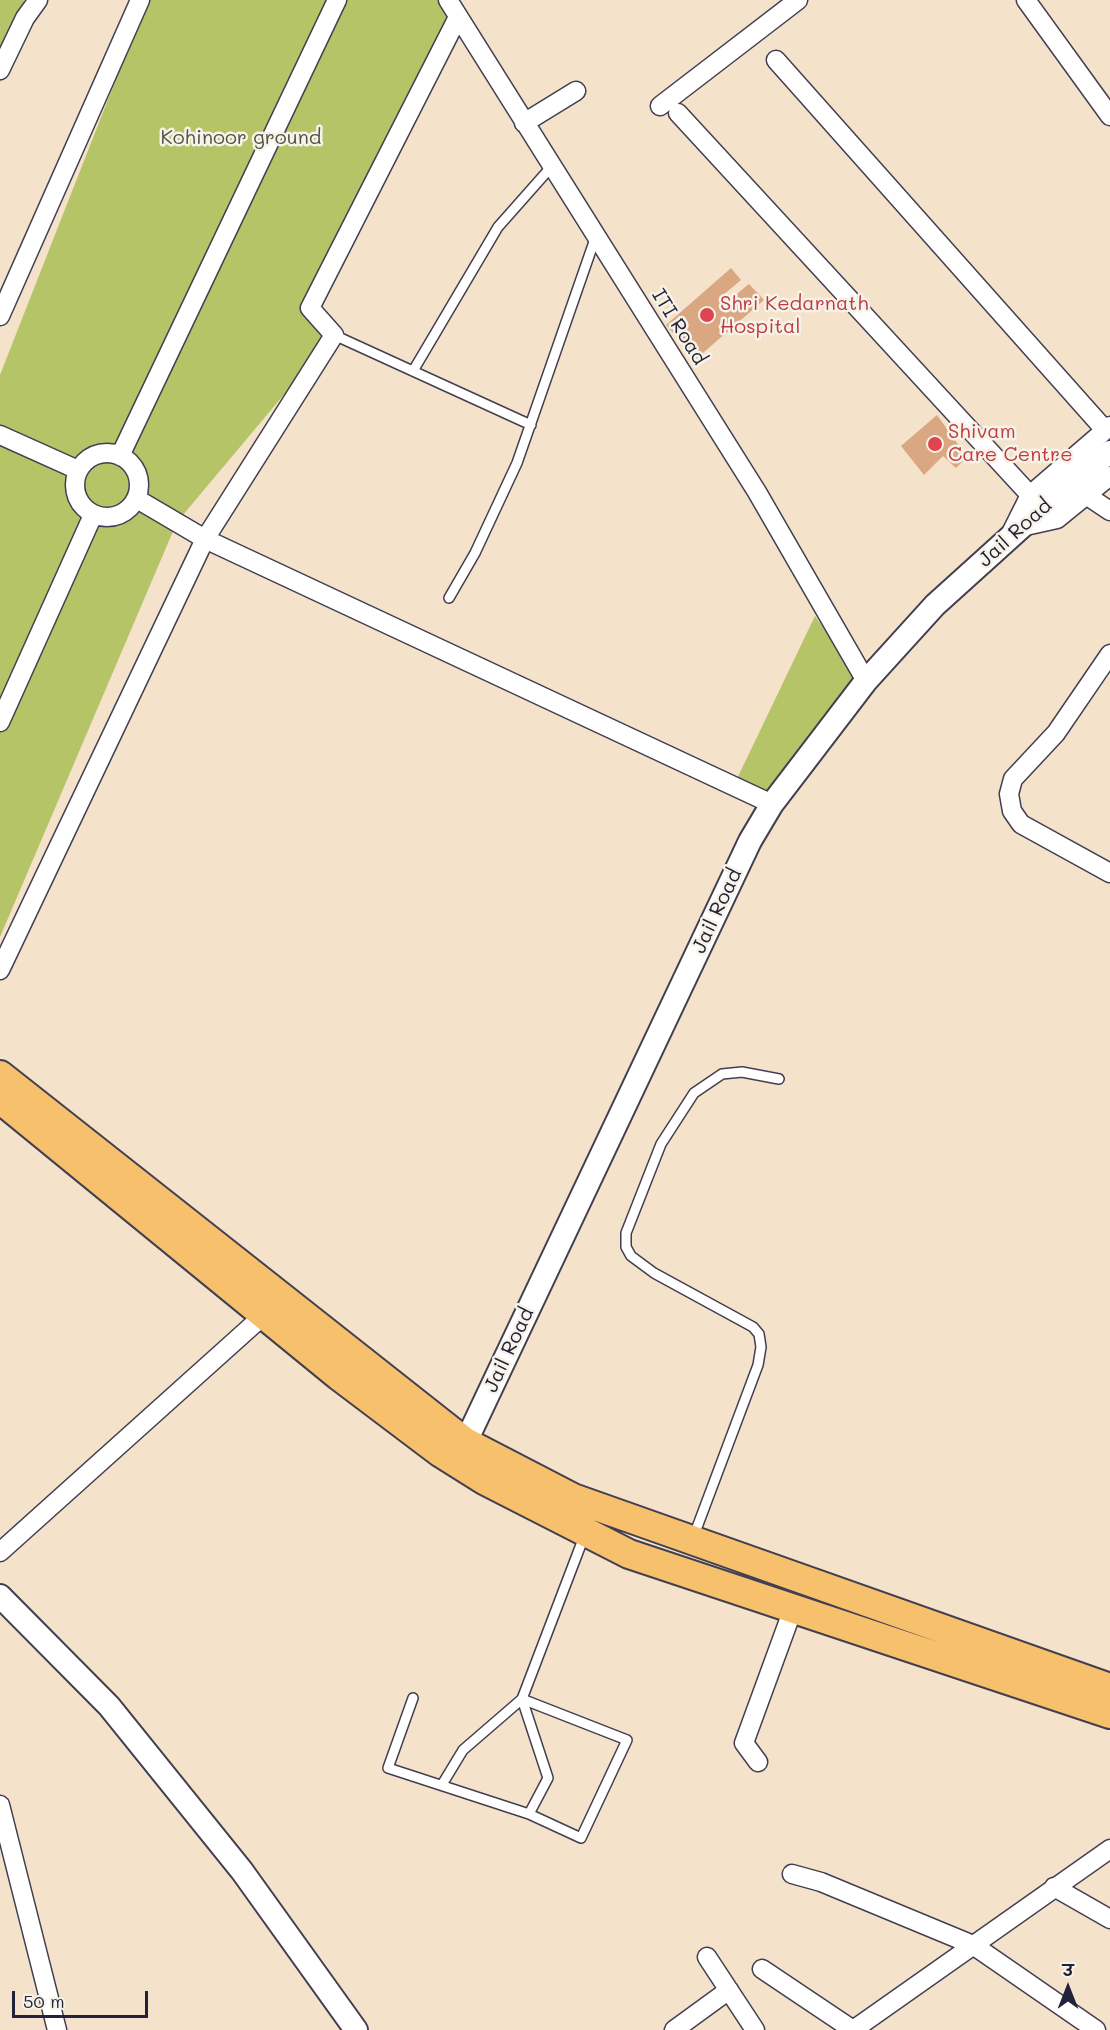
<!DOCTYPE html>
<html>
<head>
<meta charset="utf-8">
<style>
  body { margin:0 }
  #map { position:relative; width:1110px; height:2030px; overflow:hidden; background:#f5e2ca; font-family:Mali,"Playpen Sans Deva",sans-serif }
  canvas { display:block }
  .north { position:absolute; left:1038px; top:1958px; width:60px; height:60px; -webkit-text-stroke:4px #f7f3e8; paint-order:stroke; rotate:0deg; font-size:16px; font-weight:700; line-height:24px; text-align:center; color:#22223b }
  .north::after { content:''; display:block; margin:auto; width:21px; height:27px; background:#22223b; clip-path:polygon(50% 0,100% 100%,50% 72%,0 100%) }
  .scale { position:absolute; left:12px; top:1991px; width:136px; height:27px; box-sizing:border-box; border:3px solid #22223b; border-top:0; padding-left:8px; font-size:18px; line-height:21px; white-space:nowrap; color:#22223b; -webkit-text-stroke:4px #f7f3e8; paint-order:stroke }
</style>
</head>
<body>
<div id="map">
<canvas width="1110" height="2030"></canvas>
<div class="north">उ</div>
<div class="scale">50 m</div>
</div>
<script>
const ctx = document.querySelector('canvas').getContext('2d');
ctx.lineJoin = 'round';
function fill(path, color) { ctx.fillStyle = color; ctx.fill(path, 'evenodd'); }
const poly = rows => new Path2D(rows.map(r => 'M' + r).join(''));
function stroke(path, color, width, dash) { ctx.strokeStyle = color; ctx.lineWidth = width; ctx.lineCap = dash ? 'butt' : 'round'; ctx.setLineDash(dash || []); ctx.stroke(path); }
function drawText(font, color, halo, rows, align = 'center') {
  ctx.font = font + ' Mali,sans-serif'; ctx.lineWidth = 5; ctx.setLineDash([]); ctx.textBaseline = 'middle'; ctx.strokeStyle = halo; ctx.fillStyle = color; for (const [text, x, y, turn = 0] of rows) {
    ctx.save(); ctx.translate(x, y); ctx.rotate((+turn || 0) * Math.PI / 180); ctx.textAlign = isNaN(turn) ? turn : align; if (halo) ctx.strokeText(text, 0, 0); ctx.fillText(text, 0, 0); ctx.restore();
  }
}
fill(poly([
  [0,0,23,0,41,9,0,82],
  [147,0,449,0,458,17,308,308,334,335,177,522,0,937,0,375],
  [815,616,857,676,765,798,734,785]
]), '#b5c467');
fill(poly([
  [731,268,741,280,722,296,727,302,749,284,764,300,696,359,666,325],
  [937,415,967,457,956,468,943,456,924,475,901,446]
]), '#d9a782');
const service = poly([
  [334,335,531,425],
  [413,371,498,227,552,166],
  [449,598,475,553,517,463,596,236],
  [693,1538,758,1365,761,1347,759,1334,753,1327,654,1273,631,1256,626,1247,626,1233,661,1144,694,1093,722,1074,742,1072,779,1079],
  [413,1698,388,1768,529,1814,581,1838,627,1740,522,1699,463,1750,443,1783],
  [529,1814,548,1778,522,1699,585,1534]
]);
const minor = poly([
  [448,0,757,492,866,681],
  [1026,0,1110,116],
  [458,17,310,308,334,335,205,539,772,804],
  [776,60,1105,430],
  [0,70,25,18,38,0],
  [660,106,798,0],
  [678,113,1030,495],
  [524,123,576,91],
  [0,316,140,0],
  [0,435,78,470],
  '75 485a32 32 0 1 1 64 0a32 32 0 1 1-64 0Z',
  [120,456,337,0],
  [1086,495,1110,511],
  [1021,527,1057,519,1110,476],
  [1011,533,1030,495,1110,426],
  [1110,654,1056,733,1013,779,1009,794,1012,811,1021,824,1110,873],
  [0,722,93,515],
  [0,970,205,539,137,499],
  [0,1552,264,1315],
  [758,1762,744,1743,793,1609],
  [0,1805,57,2030],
  [792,1874,821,1882,973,1945,1096,2030],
  [1054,1887,1110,1919],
  [707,1957,755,2030],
  [762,1969,853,2030],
  [674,2030,729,1990],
  [853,2030,1110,1849]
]);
const tertiary = poly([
  [459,1456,750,841,772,804,866,681,935,605,1059,493,1110,452],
  [0,1596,109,1706,242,1871,356,2030]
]);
const primary = poly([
  [0,1075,465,1442,573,1498,1110,1688],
  [0,1099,339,1376,441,1453,484,1480,629,1554,1110,1714]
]);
stroke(service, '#423f50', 12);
stroke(minor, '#423f50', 21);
stroke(tertiary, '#423f50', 26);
stroke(primary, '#423f50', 32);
stroke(service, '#fff', 9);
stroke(minor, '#fff', 18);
stroke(tertiary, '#fff', 22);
stroke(primary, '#f7c06c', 28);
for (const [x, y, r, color] of [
  [707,315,8,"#e0444e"],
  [935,444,8,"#e0444e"]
]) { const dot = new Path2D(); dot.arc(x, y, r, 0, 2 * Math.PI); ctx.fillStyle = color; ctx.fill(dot); stroke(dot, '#f7f3e8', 2); }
drawText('20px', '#4e5348', '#f7f3e8', [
  ["Kohinoor ground",241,138]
]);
drawText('20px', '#be3a42', '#f7f3e8', [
  ["Shri Kedarnath",720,304],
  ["Hospital",720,327],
  ["Shivam",948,432],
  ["Care Centre",948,455]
], 'left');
drawText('20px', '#22223b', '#f7f3e8', [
  ["ITI Road",679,327,58],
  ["Jail Road",1015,533,-42],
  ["Jail Road",717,911,-65],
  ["Jail Road",509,1350,-65]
]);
</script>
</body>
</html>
